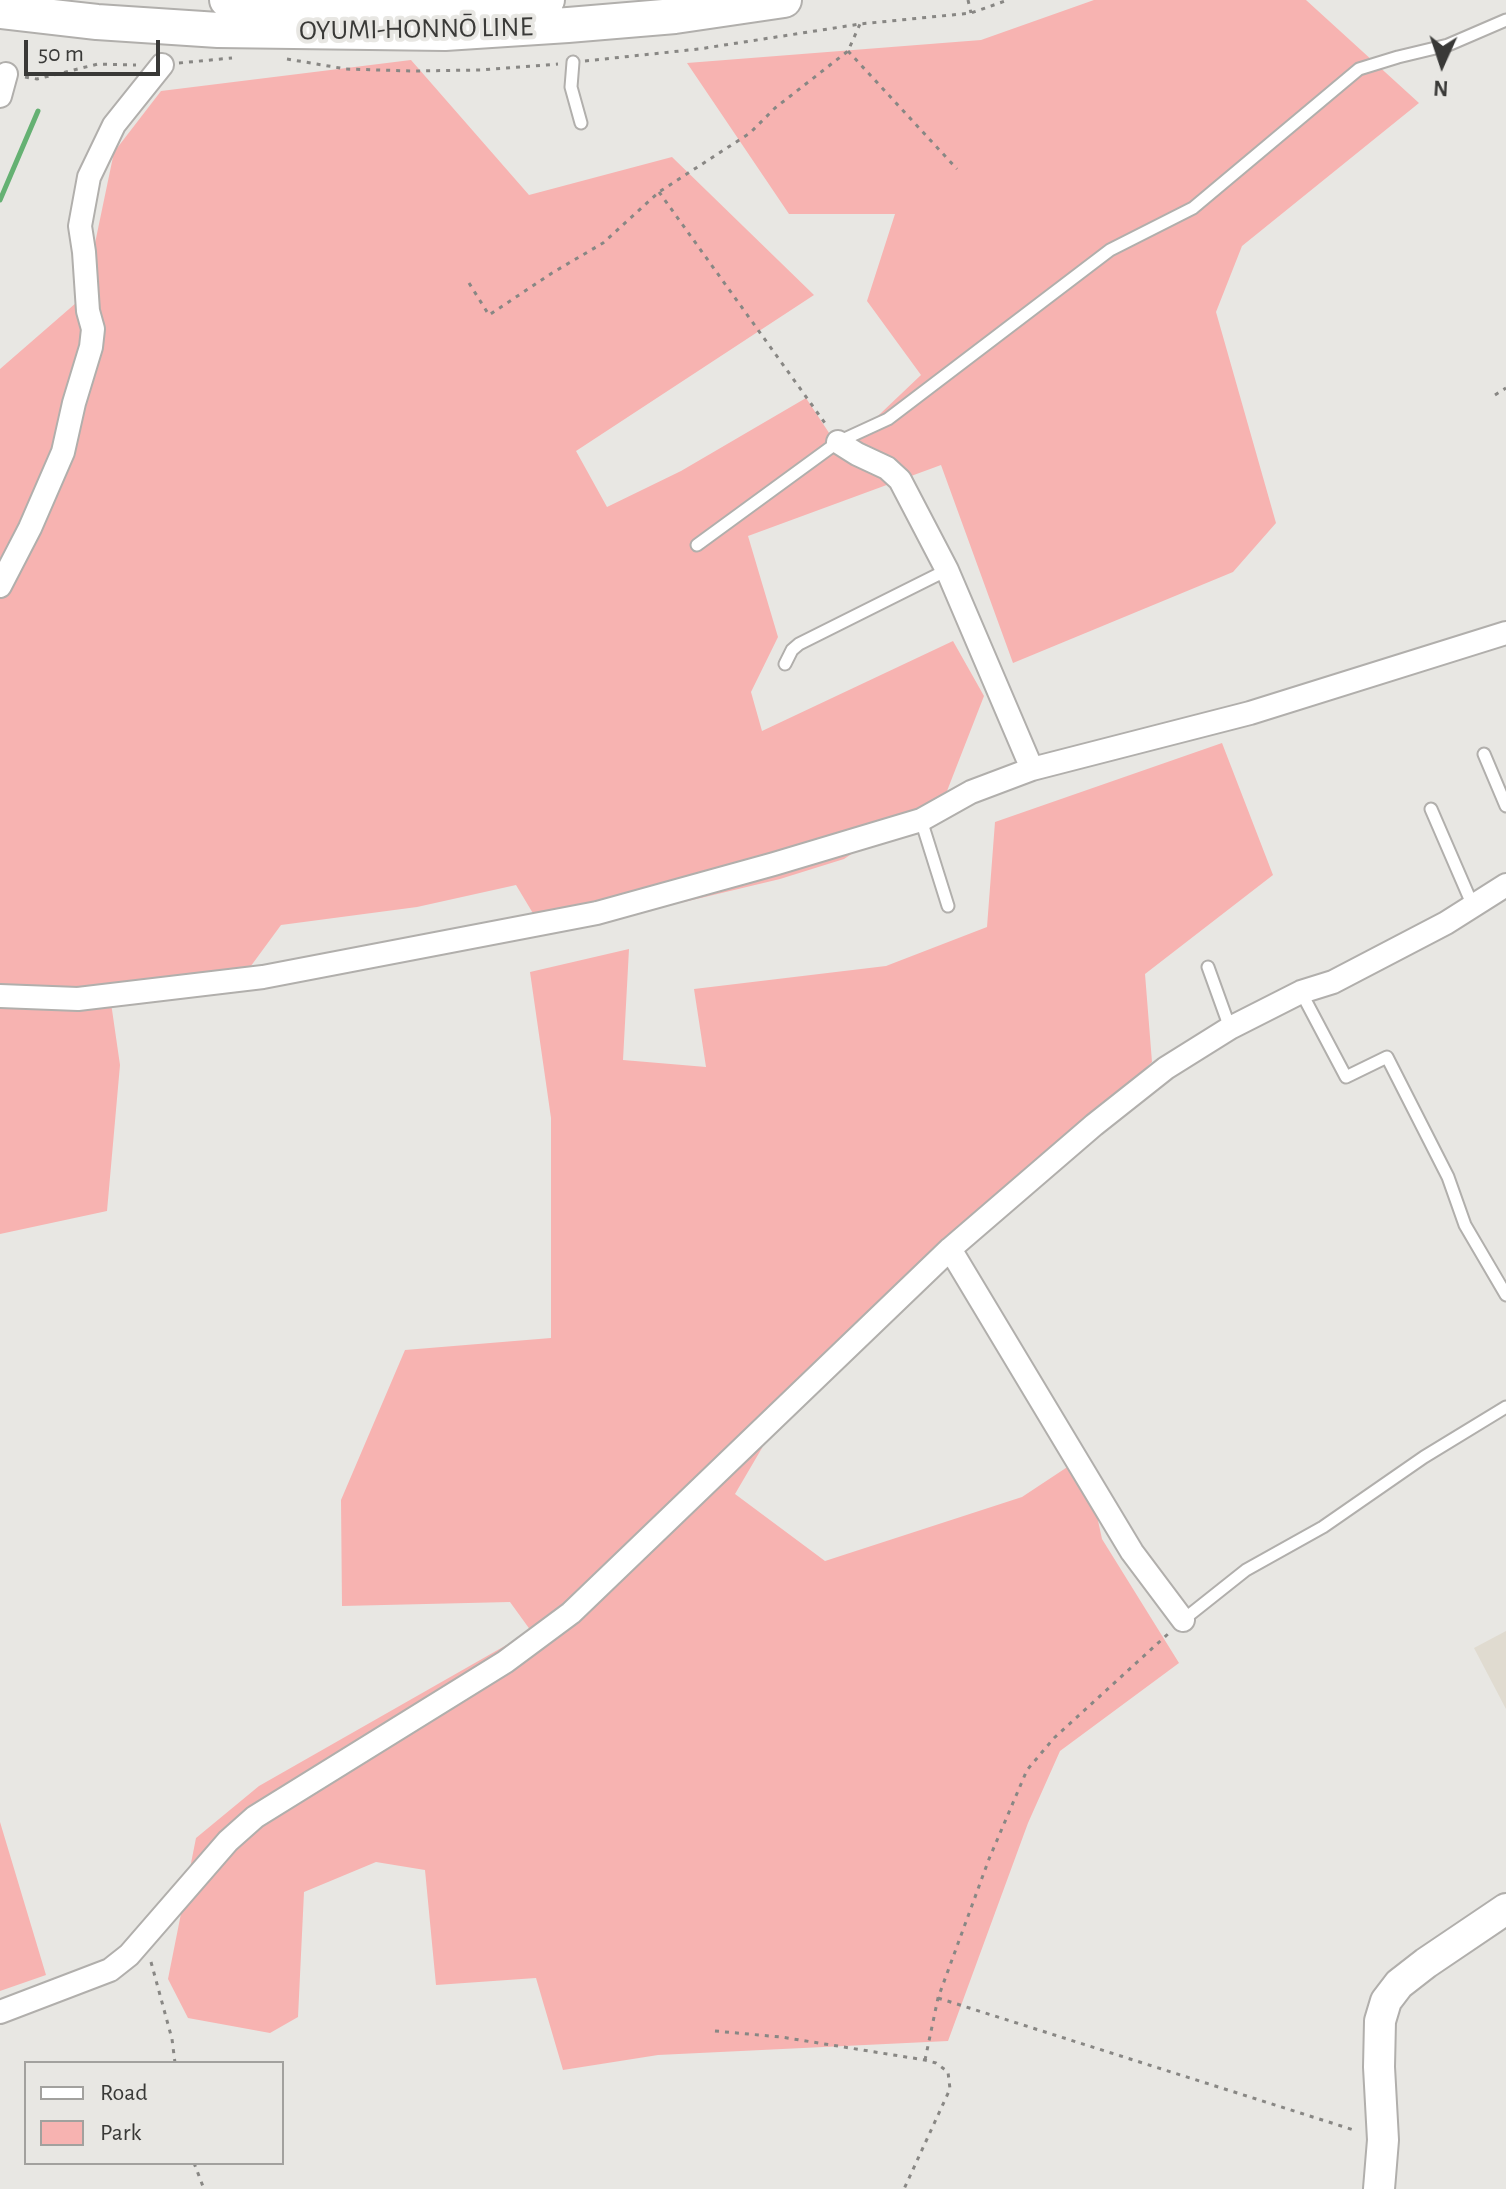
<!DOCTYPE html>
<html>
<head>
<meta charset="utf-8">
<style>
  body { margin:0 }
  #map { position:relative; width:1506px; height:2189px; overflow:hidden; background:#e8e7e3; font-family:"Alegreya Sans",sans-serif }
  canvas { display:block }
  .legend { position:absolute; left:24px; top:2061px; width:260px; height:104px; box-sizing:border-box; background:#e8e7e3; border:2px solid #a2a19e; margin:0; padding:10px 14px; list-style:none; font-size:24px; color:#393937 }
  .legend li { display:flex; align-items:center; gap:16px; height:40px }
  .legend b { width:40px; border:2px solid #a2a19e }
  .north { position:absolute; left:1402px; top:24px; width:80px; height:80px; -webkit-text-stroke:6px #e8e7e3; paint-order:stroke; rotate:183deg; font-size:22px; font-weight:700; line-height:32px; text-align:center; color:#393937 }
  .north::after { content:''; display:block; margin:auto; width:28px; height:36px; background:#393937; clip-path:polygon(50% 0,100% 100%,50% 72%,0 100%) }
  .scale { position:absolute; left:24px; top:40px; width:136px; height:36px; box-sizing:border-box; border:4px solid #393937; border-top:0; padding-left:10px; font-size:24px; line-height:28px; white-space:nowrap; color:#393937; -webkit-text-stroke:6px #e8e7e3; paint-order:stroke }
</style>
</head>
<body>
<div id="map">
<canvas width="1506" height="2189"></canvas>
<ul class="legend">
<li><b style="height:10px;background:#fff"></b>Road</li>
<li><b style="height:22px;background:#f7b3b1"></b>Park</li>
</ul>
<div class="north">N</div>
<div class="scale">50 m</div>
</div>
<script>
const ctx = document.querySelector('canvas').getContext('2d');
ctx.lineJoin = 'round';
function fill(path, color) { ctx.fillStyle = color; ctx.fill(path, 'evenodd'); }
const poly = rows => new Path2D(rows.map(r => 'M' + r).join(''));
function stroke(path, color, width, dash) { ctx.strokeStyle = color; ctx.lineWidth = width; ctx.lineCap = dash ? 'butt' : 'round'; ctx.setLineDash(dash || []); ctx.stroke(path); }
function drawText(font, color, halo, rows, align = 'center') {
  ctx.font = font + ' "Alegreya Sans",sans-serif'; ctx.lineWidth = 8; ctx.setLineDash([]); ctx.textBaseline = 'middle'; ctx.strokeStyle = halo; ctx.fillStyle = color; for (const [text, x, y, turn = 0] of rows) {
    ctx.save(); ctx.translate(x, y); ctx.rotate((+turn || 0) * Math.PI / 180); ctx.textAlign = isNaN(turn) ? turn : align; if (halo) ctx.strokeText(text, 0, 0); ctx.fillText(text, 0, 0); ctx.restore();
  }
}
fill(poly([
  [1506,1631,1506,1709,1474,1648]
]), '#e0dbd0');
fill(poly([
  [1094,0,1306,0,1419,103,1242,246,1216,312,1276,523,1233,572,1013,663,941,465,748,536,778,637,751,692,762,731,953,641,984,696,947,791,844,859,780,879,546,935,516,885,417,907,281,925,234,989,109,989,120,1065,107,1211,0,1234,0,369,84,296,114,152,161,91,411,60,529,195,672,157,814,295,576,451,607,507,681,471,806,398,841,451,921,375,867,301,895,214,789,214,687,63,981,40],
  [1222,743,1273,875,1145,974,1152,1062,996,1212,803,1378,735,1494,825,1561,1022,1497,1084,1456,1102,1539,1179,1663,1060,1751,1028,1823,948,2041,658,2055,563,2070,536,1978,436,1985,425,1870,376,1862,304,1892,298,2017,270,2033,188,2018,168,1979,196,1838,259,1786,531,1631,510,1602,342,1606,341,1500,405,1350,551,1338,551,1118,530,972,629,949,623,1060,706,1067,694,989,886,966,987,927,995,822],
  [0,1822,46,1975,0,1991]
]), '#f7b3b1');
stroke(poly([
  [0,200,38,111]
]), '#65b173', 5);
const lane = poly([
  [573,62,571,87,581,123],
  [697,545,838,442,888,419,1110,250,1193,208,1359,69,1398,57,1448,45,1506,20],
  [785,664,792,650,799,644,947,570],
  [1484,754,1506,806],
  [1431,809,1473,906],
  [921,820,948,906],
  [1208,967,1230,1028],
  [1301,992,1346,1077,1387,1057,1448,1177,1465,1225,1506,1295],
  [1183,1620,1246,1570,1323,1527,1424,1457,1506,1407]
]);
const street = poly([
  [0,96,6,74],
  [838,442,857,454,887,468,900,480,947,570,1032,769],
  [0,586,30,528,63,452,74,403,91,347,93,329,88,311,84,252,80,226,89,177,114,125,162,65],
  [0,996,78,999,263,977,597,913,774,864,921,820,971,792,1032,769,1250,713,1506,633],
  [950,1249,1132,1552,1183,1620],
  [0,2012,110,1970,129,1955,228,1841,255,1817,505,1662,571,1613,950,1249,1094,1125,1166,1068,1230,1028,1301,992,1333,982,1446,923,1506,885]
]);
const secondary = poly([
  [1379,2189,1383,2140,1379,2067,1380,2021,1386,2001,1399,1984,1426,1963,1506,1909]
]);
const primary = poly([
  [227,0,365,5,450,4,547,0],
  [0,11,97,22,218,30,445,33,568,25,675,16,784,0]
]);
stroke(lane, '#b1afac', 15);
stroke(street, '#b1afac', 26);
stroke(secondary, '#b1afac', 34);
stroke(primary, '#b1afac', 38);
stroke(poly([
  [968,0,971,13],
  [848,51,957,169],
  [287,59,346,69,412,71,481,70,558,64],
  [585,61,699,49,860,24,971,13,1008,0],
  [179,63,232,58],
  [25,77,37,79,98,64,136,65],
  [659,192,827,426],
  [469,283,489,315,552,273,603,243,659,192,750,133,775,108,848,51,860,24],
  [1495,395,1506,388],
  [151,1962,172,2039,175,2063],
  [938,1998,1357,2131],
  [715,2031,781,2037,925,2060,936,2063,948,2072,950,2089,904,2189],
  [925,2060,938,1998,989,1859,1027,1770,1054,1738,1168,1634],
  [194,2163,204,2189]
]), '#888784', 3, [4, 6]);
stroke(lane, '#fff', 11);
stroke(street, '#fff', 22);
stroke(secondary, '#fff', 30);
stroke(primary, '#fff', 34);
drawText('28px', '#393937', '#e8e7e3', [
  ["OYUMI-HONNŌ LINE",416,29,-1]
]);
</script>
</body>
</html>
